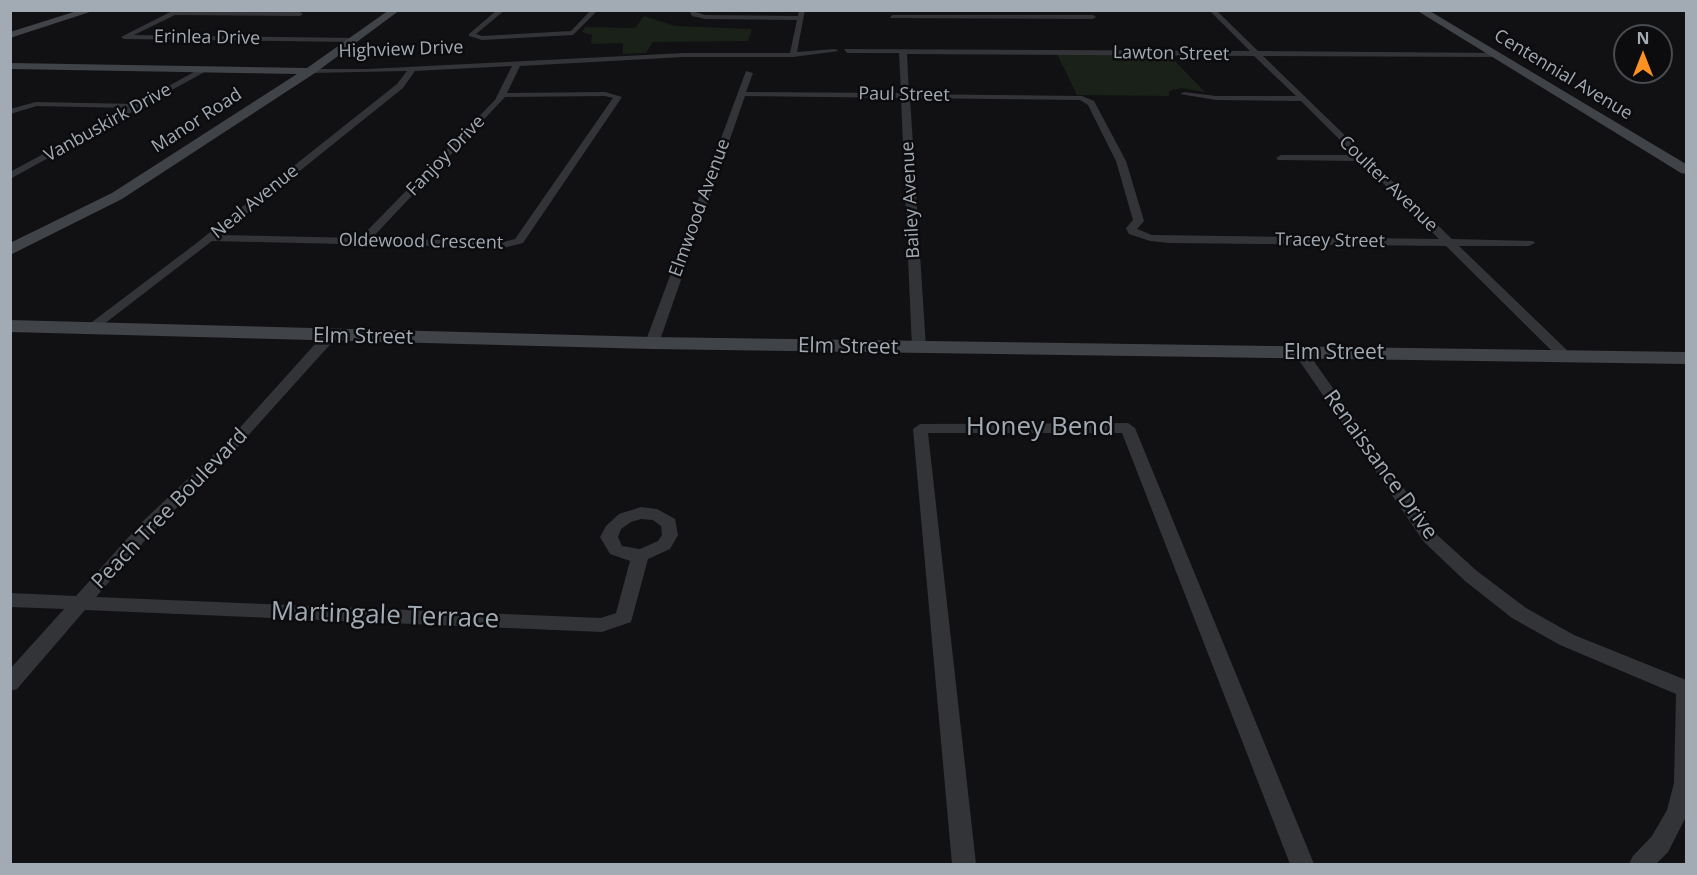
<!DOCTYPE html>
<html>
<head>
<meta charset="utf-8">
<style>
  body { margin:0 }
  #map { position:relative; width:1697px; height:875px; overflow:hidden; background:#111113; font-family:"Open Sans",sans-serif }
  canvas { display:block }
  .frame { position:absolute; inset:0; border:12px solid #a2aab4; pointer-events:none }
  .north { position:absolute; left:1613px; top:24px; width:60px; height:60px; box-sizing:border-box; background:#0c0c0e; border:2px solid #484b50; border-radius:50%; rotate:0deg; font-size:16px; font-weight:700; line-height:24px; text-align:center; color:#a2aab4 }
  .north::after { content:''; display:block; margin:auto; width:21px; height:27px; background:#fa9222; clip-path:polygon(50% 0,100% 100%,50% 72%,0 100%) }
</style>
</head>
<body>
<div id="map">
<canvas width="1697" height="875"></canvas>
<div class="frame"></div>
<div class="north">N</div>
</div>
<script>
const ctx = document.querySelector('canvas').getContext('2d');
ctx.lineJoin = 'round';
function fill(path, color) { ctx.fillStyle = color; ctx.fill(path, 'evenodd'); }
const poly = rows => new Path2D(rows.map(r => 'M' + r).join(''));
function drawText(font, color, halo, rows, align = 'center') {
  ctx.font = font + ' "Open Sans",sans-serif'; ctx.lineWidth = 5; ctx.setLineDash([]); ctx.textBaseline = 'middle'; ctx.strokeStyle = halo; ctx.fillStyle = color; for (const [text, x, y, turn = 0] of rows) {
    ctx.save(); ctx.translate(x, y); ctx.rotate((+turn || 0) * Math.PI / 180); ctx.textAlign = isNaN(turn) ? turn : align; if (halo) ctx.strokeText(text, 0, 0); ctx.fillText(text, 0, 0); ctx.restore();
  }
}
fill(poly([
  [644,16,675,26,752,29,748,41,653,42,646,53,623,54,623,43,591,44,592,35,582,32,585,27,635,28],
  [1057,54,1170,56,1205,92,1181,88,1169,91,1169,96,1077,95]
]), '#192119');
fill(poly([
  [174,10,300,12,303,14,300,16,175,15,134,35,353,38,357,40,353,42,124,39,121,37,174,10],
  [497,10,505,10,476,34,482,36,571,31,591,10,598,10,573,35,482,40,469,36,469,34,497,10],
  [689,10,705,15,798,16,799,10,805,10,797,52,835,49,839,51,793,57,684,57,520,66,507,93,605,92,622,97,523,243,495,250,477,247,212,241,95,331,85,331,84,328,194,245,397,84,407,71,311,73,308,73,308,69,368,69,684,53,790,53,797,20,705,19,692,16,689,10],
  [512,66,495,100,360,238,220,235,403,88,415,71,512,66],
  [605,96,613,98,515,239,495,244,477,241,372,238,505,97,605,96],
  [1209,10,1216,10,1258,51,1499,53,1496,57,1263,56,1452,239,1533,241,1535,243,1529,246,1459,246,1570,353,1572,356,1570,359,1560,359,1446,246,1169,243,1150,241,1129,234,1126,228,1133,220,1116,161,1088,105,1080,100,910,98,926,348,919,352,912,348,901,98,745,96,659,343,652,347,645,343,746,71,753,73,746,92,901,93,899,53,847,53,844,49,1250,51,1209,10],
  [907,54,1254,56,1296,96,1216,96,1184,92,1180,94,1216,100,1301,101,1355,155,1281,155,1276,158,1278,160,1361,161,1439,239,1152,235,1137,229,1144,221,1126,161,1094,101,1082,96,909,94,907,54],
  [892,15,1093,15,1096,17,1093,19,890,18,892,15],
  [203,67,210,69,10,179,10,172,128,108,37,106,10,114,10,109,36,102,136,104,203,67],
  [330,332,336,336,335,339,236,449,154,530,96,597,601,618,616,613,630,561,610,554,600,537,606,526,619,514,641,507,657,509,675,519,678,535,670,549,648,559,631,622,602,632,85,610,17,689,10,691,10,669,64,609,10,607,10,593,76,596,142,522,226,443,325,333,330,332],
  [641,519,653,520,661,526,662,535,658,541,640,549,622,546,618,537,621,529,631,522,641,519],
  [1301,349,1306,350,1436,534,1477,571,1526,608,1574,635,1686,680,1686,817,1668,852,1656,864,1629,864,1633,856,1652,836,1667,810,1674,783,1676,694,1560,645,1512,618,1465,581,1424,542,1294,353,1301,349],
  [1128,423,1135,428,1314,864,1290,864,1122,433,928,433,976,864,952,864,913,429,920,424,1128,423]
]), '#323438');
fill(poly([
  [80,10,96,10,10,38,10,32,80,10],
  [389,10,400,10,315,73,122,199,10,255,10,243,112,193,297,74,10,69,10,63,307,68,389,10],
  [1416,10,1428,10,1686,164,1686,174,1681,173,1416,10],
  [10,320,652,337,1686,352,1686,364,652,349,10,332,10,320]
]), '#404348');
drawText('18px', '#a2aab4', '#0c0c0e', [
  ["Erinlea Drive",207,38,1],
  ["Highview Drive",401,50,-2],
  ["Lawton Street",1171,54,1],
  ["Centennial Avenue",1563,75,31],
  ["Paul Street",904,95,1],
  ["Manor Road",197,121,-33],
  ["Vanbuskirk Drive",108,123,-29],
  ["Fanjoy Drive",446,156,-46],
  ["Coulter Avenue",1388,184,44],
  ["Bailey Avenue",911,200,-93],
  ["Neal Avenue",255,202,-39],
  ["Elmwood Avenue",700,208,-70],
  ["Tracey Street",1330,241,1],
  ["Oldewood Crescent",421,242,1]
]);
drawText('21px', '#a2aab4', '#0c0c0e', [
  ["Elm Street",363,337,1],
  ["Elm Street",848,347,1],
  ["Elm Street",1334,353],
  ["Renaissance Drive",1380,465,54],
  ["Peach Tree Boulevard",170,509,-46]
]);
drawText('26px', '#a2aab4', '#0c0c0e', [
  ["Honey Bend",1040,428],
  ["Martingale Terrace",385,616,2]
]);
</script>
</body>
</html>
